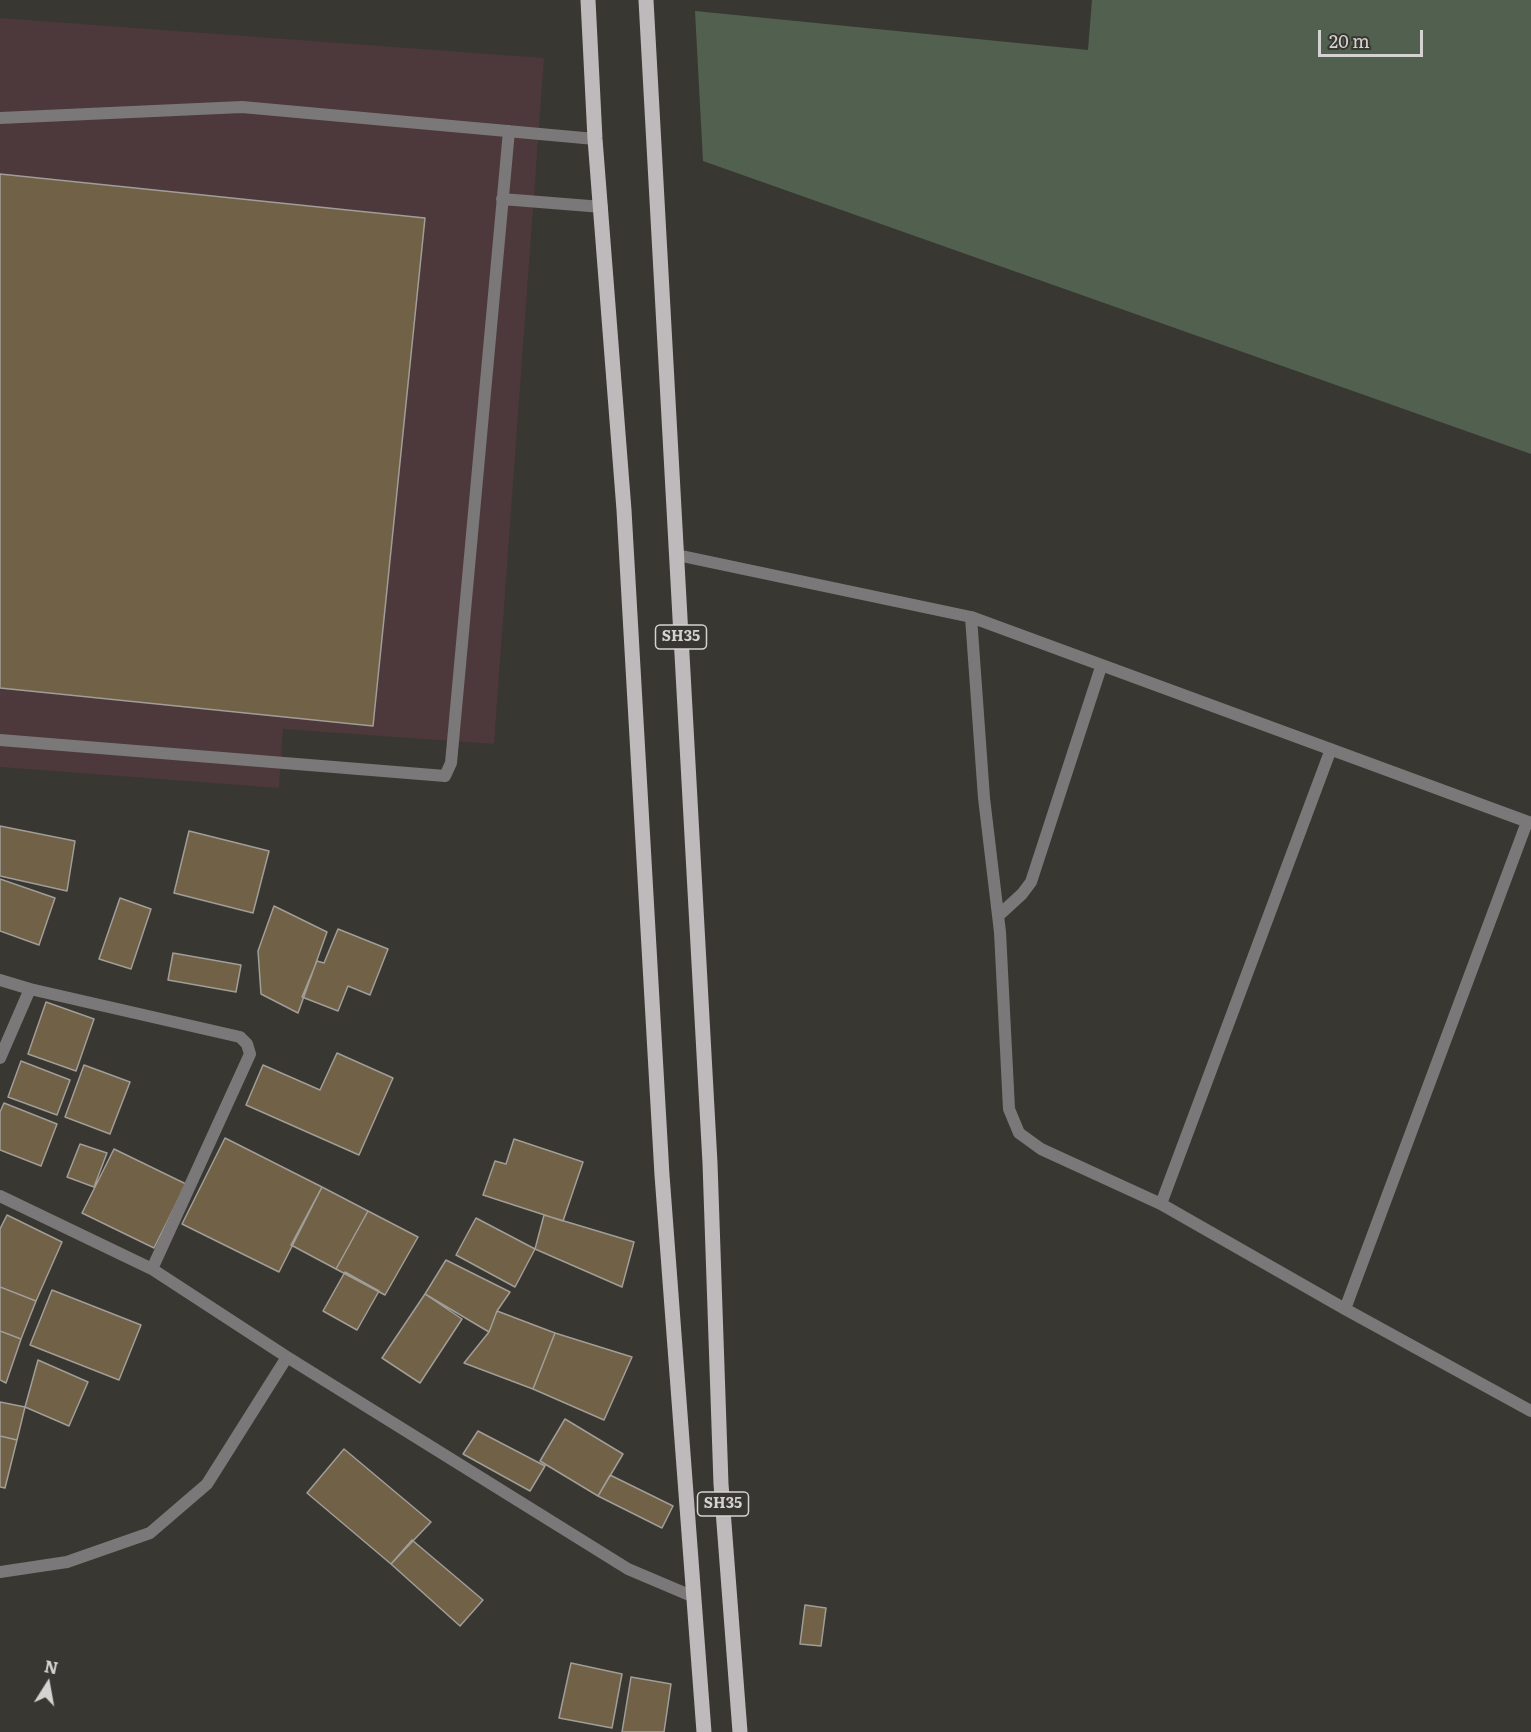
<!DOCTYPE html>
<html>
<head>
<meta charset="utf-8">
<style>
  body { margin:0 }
  #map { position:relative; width:1531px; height:1732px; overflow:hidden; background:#393732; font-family:Literata,serif }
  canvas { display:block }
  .north { position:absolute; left:18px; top:1654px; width:60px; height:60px; -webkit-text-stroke:4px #393732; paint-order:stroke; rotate:11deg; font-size:16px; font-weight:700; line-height:24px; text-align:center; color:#d5d3d1 }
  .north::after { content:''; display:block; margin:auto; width:21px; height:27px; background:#d5d3d1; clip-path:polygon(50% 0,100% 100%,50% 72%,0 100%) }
  .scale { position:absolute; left:1318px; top:30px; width:105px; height:27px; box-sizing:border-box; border:3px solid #d5d3d1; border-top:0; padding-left:8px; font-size:18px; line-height:21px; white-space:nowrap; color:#d5d3d1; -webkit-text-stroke:4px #393732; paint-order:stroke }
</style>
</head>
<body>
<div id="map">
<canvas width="1531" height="1732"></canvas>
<div class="north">N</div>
<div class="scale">20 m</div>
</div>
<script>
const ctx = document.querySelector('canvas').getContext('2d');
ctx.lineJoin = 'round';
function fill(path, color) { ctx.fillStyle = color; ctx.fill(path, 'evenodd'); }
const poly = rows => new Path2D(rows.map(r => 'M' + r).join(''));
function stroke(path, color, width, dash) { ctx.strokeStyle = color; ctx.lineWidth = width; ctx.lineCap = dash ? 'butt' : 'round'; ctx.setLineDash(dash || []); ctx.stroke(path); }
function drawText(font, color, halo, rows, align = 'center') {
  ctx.font = font + ' Literata,serif'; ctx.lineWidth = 4.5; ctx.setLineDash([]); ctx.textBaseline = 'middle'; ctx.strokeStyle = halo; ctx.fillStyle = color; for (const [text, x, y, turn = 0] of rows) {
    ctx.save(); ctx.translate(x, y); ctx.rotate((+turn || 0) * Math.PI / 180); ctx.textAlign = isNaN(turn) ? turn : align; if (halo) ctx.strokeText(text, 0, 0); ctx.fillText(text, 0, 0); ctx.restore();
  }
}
fill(poly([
  [0,18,544,58,494,744,283,729,279,788,0,767]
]), '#4d383b');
fill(poly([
  [1092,0,1531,0,1531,454,703,161,695,11,1088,50]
]), '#52614f');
const building = poly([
  [0,174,425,218,373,726,0,688,0,174],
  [0,826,75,841,67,891,0,876,0,826],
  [189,831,269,851,253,913,174,893,189,831],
  [0,879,55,898,39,945,0,931,0,879],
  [120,898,151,909,131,969,99,959,120,898],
  [274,906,327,932,298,1013,261,994,258,951,274,906],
  [338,929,388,949,370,995,348,986,338,1011,302,997,317,961,324,963,338,929],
  [173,953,241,965,236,992,168,980,173,953],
  [46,1002,94,1019,76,1071,28,1054,46,1002],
  [337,1053,393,1078,359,1155,246,1105,263,1065,320,1090,337,1053],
  [21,1061,70,1080,57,1115,8,1097,21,1061],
  [84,1065,130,1082,110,1134,65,1117,84,1065],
  [4,1103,57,1124,41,1166,0,1150,0,1112,4,1103],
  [225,1138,322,1187,279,1272,182,1224,225,1138],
  [514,1139,583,1162,563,1221,483,1195,495,1161,506,1164,514,1139],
  [80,1144,107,1153,94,1187,67,1177,80,1144],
  [114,1149,186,1184,154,1248,82,1213,114,1149],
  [322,1187,368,1211,336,1269,291,1245,322,1187],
  [368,1211,418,1237,385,1295,336,1269,368,1211],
  [7,1215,62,1242,36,1301,0,1287,0,1229,7,1215],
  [544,1215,634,1242,622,1287,535,1249,544,1215],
  [476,1218,535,1249,515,1287,456,1255,476,1218],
  [446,1260,510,1292,497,1311,489,1332,425,1294,446,1260],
  [345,1272,379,1291,357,1330,323,1311,345,1272],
  [0,1287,36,1301,21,1339,0,1331,0,1287],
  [52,1290,141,1325,119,1380,30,1345,52,1290],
  [425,1294,462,1319,420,1383,382,1358,425,1294],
  [497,1311,555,1333,533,1389,464,1363,489,1332,497,1311],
  [0,1331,21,1339,6,1383,0,1380,0,1331],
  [555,1333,632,1357,604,1420,533,1389,555,1333],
  [38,1360,88,1382,69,1426,25,1407,38,1360],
  [0,1402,25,1407,17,1440,0,1436,0,1402],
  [565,1419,623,1454,598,1496,540,1461,565,1419],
  [478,1431,545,1466,530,1491,463,1454,478,1431],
  [0,1436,17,1440,5,1488,0,1487,0,1436],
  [344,1449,431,1522,391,1564,307,1493,344,1449],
  [610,1475,673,1506,662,1528,598,1496,610,1475],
  [412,1540,483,1600,460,1626,391,1564,412,1540],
  [805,1605,826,1608,821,1646,800,1644,805,1605],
  [571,1663,622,1674,612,1728,559,1718,571,1663],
  [631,1677,671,1684,664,1732,622,1732,631,1677]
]);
fill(building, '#716146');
stroke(building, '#a19e99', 1.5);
stroke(poly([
  [0,118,242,107,595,139],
  [502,199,602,207],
  [0,740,445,776,451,763,509,131]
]), '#7b787a', 12);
stroke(poly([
  [677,555,971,617,1531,823],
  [971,617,984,798,1000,932,1009,1109,1019,1133,1041,1149,1161,1204,1345,1309,1531,1411],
  [998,916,1022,894,1031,882,1101,667],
  [0,980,30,989],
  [0,1058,30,989,240,1037,247,1044,250,1054,152,1269],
  [0,1196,152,1269,287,1357,628,1569,694,1597],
  [1161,1204,1331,749],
  [1345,1309,1527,822],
  [0,1572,67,1562,150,1533,207,1484,287,1357]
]), '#7b787a', 12);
stroke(poly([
  [588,0,595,139,624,510,662,1175,704,1732],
  [646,0,710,1163,721,1484,740,1732]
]), '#beb9bb', 15);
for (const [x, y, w] of [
  [681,637,51],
  [723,1504,51]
]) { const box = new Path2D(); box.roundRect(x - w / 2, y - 12, w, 24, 4.5); ctx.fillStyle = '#393732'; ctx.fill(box); stroke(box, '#d5d3d1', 1.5); }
drawText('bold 15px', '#d5d3d1', null, [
  ["SH35",681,637],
  ["SH35",723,1504]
]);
</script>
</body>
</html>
